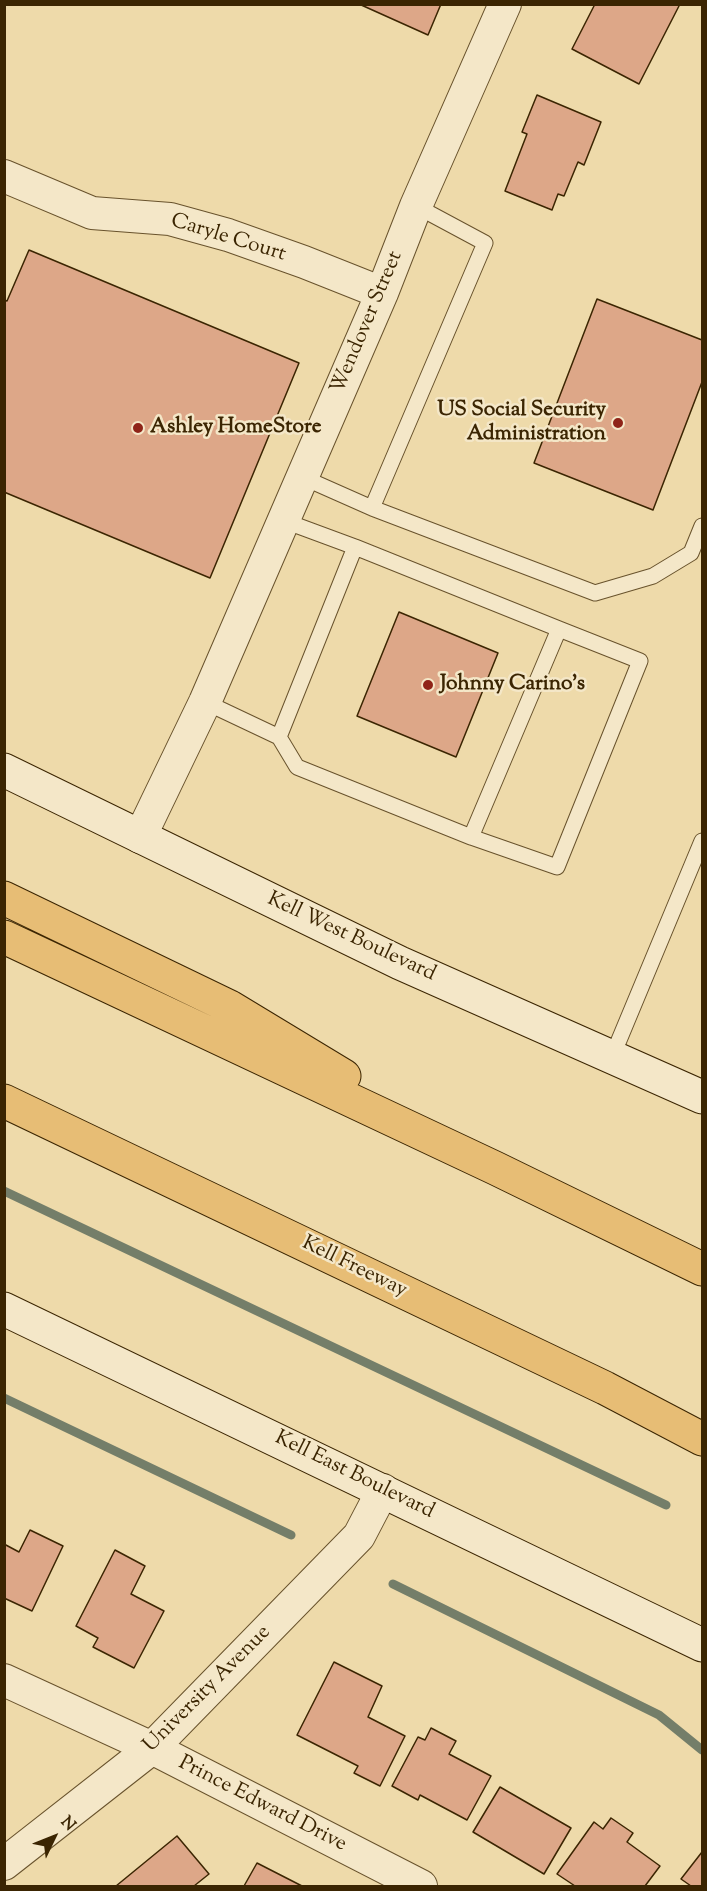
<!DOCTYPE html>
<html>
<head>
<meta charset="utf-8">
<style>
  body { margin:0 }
  #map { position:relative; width:707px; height:1891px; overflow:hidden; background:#eedaaa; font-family:"Sorts Mill Goudy",serif }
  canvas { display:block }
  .frame { position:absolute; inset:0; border:6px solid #3b2502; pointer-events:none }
  .north { position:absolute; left:24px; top:1807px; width:60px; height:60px; -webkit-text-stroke:4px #f4e7c8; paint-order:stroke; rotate:47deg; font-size:16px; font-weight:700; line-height:24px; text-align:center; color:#3b2502 }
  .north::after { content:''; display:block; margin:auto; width:21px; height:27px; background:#3b2502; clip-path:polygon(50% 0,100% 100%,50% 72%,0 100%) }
</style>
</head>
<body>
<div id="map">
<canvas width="707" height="1891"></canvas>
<div class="frame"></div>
<div class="north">N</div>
</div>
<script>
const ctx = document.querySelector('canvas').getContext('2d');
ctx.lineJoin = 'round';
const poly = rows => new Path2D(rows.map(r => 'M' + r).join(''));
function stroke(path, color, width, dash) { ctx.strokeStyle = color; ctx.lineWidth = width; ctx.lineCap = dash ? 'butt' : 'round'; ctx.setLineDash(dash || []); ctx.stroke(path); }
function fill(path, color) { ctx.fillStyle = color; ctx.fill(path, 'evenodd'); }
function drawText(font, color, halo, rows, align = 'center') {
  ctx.font = font + ' "Sorts Mill Goudy",serif'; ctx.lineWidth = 5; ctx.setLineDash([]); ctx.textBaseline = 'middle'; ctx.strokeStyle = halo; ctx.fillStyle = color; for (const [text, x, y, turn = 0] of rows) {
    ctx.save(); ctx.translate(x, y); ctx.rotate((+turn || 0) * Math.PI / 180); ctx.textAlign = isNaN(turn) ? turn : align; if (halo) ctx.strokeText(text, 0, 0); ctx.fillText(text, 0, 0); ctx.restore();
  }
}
stroke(poly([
  [4,1191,666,1505],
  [4,1398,291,1535],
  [393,1584,659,1715,702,1750]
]), '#747e69', 9);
const building = poly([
  [359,4,441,4,428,35,359,4],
  [595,4,680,4,639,84,572,49,595,4],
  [537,95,601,122,584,165,578,162,564,196,558,194,552,210,505,191,527,134,522,132,537,95],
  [29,250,299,363,210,578,4,492,4,300,7,301,29,250],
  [597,299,702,340,702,382,653,510,534,463,597,299],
  [399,612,498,653,456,757,357,716,399,612],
  [30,1530,63,1546,32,1611,4,1598,4,1544,19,1552,30,1530],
  [115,1550,145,1566,131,1594,164,1611,134,1668,93,1647,98,1638,76,1626,115,1550],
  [334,1662,382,1686,368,1717,405,1736,380,1786,354,1773,358,1766,297,1735,334,1662],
  [431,1728,456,1741,449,1754,491,1776,467,1820,420,1795,418,1800,392,1786,418,1737,425,1740,431,1728],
  [500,1787,571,1828,544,1874,473,1832,500,1787],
  [611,1818,633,1833,627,1842,660,1866,645,1886,575,1886,557,1874,594,1822,603,1829,611,1818],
  [177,1836,209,1874,194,1886,116,1886,177,1836],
  [702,1852,702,1886,691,1886,681,1879,702,1852],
  [257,1863,302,1886,244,1886,257,1863]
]);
fill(building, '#dda788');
stroke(building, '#3b2502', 1.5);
const service = poly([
  [302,477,372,508,485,243,416,206],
  [372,508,595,593,653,576,691,553,702,526],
  [282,520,355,547],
  [205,702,279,737,355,547,559,629,471,837,297,767,279,737],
  [471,837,557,867,640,661,559,629],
  [612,1057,702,841]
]);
const minor = poly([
  [4,176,92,213,170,219,228,235,304,262,382,293],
  [140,837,205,702,382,293,416,206,505,4],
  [4,1680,152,1748,421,1886],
  [4,1864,152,1748,359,1536,383,1490]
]);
const secondary = poly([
  [4,770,400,963,702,1097],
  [4,1309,702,1645]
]);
const motorway = poly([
  [4,898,230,1007,344,1076],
  [4,937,495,1168,702,1269],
  [4,1101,605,1388,702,1439]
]);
stroke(service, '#68522c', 17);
stroke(minor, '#68522c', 34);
stroke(secondary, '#3b2502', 35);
stroke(motorway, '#3b2502', 35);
stroke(service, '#f4e7c8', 15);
stroke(minor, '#f4e7c8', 32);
stroke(secondary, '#f4e7c8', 33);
stroke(motorway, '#e7bd75', 33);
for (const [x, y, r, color] of [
  [618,423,6,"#8f2418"],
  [138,428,6,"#8f2418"],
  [428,685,6,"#8f2418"]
]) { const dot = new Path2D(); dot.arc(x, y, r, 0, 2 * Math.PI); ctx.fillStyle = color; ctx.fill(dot); stroke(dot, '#f4e7c8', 2); }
drawText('21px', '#3b2502', '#f4e7c8', [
  ["Caryle Court",228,239,17],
  ["Wendover Street",368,323,-67],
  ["Kell West Boulevard",351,938,25],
  ["Kell Freeway",354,1268,26],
  ["Kell East Boulevard",354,1476,26],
  ["University Avenue",208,1690,-45],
  ["Prince Edward Drive",262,1805,27]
]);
drawText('bold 21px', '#3b2502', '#f4e7c8', [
  ["US Social Security",606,411,"right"],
  ["Administration",606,435,"right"],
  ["Ashley HomeStore",150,428],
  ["Johnny Carino's",440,685]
], 'left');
</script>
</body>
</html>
